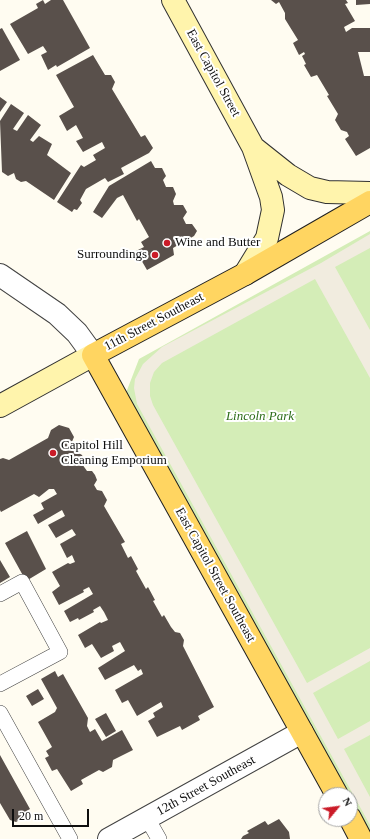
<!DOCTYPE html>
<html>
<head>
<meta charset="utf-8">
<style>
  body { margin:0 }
  #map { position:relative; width:370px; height:839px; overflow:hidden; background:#fffcf1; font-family:"Times New Roman",serif }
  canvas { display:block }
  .north { position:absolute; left:318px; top:787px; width:40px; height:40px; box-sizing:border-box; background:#fff; border:1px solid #9f9f9f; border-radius:50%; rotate:61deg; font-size:11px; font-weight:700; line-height:16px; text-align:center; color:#0f0f0f }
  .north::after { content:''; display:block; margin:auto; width:14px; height:18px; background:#cb1b28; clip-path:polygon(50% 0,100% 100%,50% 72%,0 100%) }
  .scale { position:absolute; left:12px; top:809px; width:77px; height:18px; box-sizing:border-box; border:2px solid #0f0f0f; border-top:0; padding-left:5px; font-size:12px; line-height:14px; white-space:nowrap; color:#0f0f0f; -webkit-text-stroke:3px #fff; paint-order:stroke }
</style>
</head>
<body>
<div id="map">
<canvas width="370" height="839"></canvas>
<div class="north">N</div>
<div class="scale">20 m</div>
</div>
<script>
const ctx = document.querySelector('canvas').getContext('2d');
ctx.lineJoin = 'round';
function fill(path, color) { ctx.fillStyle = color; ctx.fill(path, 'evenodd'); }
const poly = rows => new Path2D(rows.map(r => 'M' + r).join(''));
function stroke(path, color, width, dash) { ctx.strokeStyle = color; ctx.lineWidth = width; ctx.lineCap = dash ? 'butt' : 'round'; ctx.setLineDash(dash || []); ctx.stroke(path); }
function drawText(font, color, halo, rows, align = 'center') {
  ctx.font = font + ' "Times New Roman",serif'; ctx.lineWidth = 4; ctx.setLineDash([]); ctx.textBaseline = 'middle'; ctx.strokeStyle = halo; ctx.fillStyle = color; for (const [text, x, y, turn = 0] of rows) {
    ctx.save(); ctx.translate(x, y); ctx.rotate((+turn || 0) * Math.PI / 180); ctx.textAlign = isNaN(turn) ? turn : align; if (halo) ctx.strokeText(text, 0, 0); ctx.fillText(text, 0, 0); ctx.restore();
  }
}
fill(poly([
  [370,231,370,839,368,839,350,806,350,795,344,795,124,398,139,359]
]), '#d4edb7');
fill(poly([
  [370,234,370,248,335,267,370,330,370,378,315,279,162,363,154,372,150,383,150,396,153,405,307,683,370,648,370,661,313,693,338,739,370,721,370,735,344,749,370,797,370,825,137,404,134,388,135,379,143,364,162,347,321,263]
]), '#f1ecdf');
fill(poly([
  [43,0,45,4,51,0,63,0,90,48,57,67,56,65,48,70,41,55,47,52,43,46,28,54,10,24,38,8,36,4],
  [271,0,346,0,348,3,345,4,355,21,344,27,346,32,352,28,370,28,370,52,358,52,364,76,370,76,370,148,356,156,345,139,349,136,347,132,341,130,335,120,338,114,327,96,329,95,317,75,311,77,304,65,306,64,302,56,305,54,304,52,299,55,293,43,298,40,285,19,285,13,279,2,276,4],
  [356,0,370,0,370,4,356,5],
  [2,28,20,60,0,71,0,29],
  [93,55,105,75,111,75,115,82,112,89,141,137,145,135,153,148,149,153,121,168,124,174,108,182,105,178,86,189,80,200,82,203,77,210,74,209,72,212,57,202,81,165,84,167,96,160,93,155,105,148,102,142,83,152,76,141,83,138,76,125,67,131,59,116,74,107,56,75],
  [0,97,7,102,0,112],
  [11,104,24,113,13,129,17,131,28,115,41,125,30,140,33,142,39,136,52,144,47,155,71,173,54,200,26,181,21,182,16,179,14,173,8,176,2,172,0,121],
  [151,161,155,168,162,168,166,176,163,180,166,187,173,187,176,194,173,201,174,205,183,205,187,212,183,218,186,224,192,224,197,231,194,236,173,248,174,255,147,270,136,251,144,247,141,242,149,237,139,219,137,221,123,195,117,198,102,218,93,212,109,186],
  [59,425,69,428,74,437,71,444,75,451,82,455,84,460,82,464,87,471,92,471,95,475,97,480,94,485,97,490,102,491,107,500,104,506,125,542,121,544,128,558,131,556,138,569,136,571,146,589,148,587,155,600,153,601,162,617,164,615,171,627,175,632,180,633,184,640,183,646,214,707,198,716,200,720,182,730,180,726,157,737,148,721,155,717,153,713,163,707,161,702,137,716,128,700,122,703,115,690,143,674,141,669,138,671,134,665,105,680,98,668,125,651,120,642,112,646,114,651,101,658,92,644,85,648,78,635,100,622,101,623,108,620,104,612,100,606,93,610,94,612,79,620,78,618,70,622,64,611,93,594,89,587,83,590,84,592,59,605,52,592,60,586,52,572,68,563,70,564,75,562,72,555,67,558,60,544,76,535,72,529,56,538,48,525,65,516,62,510,38,524,33,515,44,509,41,503,57,494,54,489,49,489,39,497,34,494,1,512,0,510,0,459,3,458,9,460,48,438,51,430],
  [27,531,46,569,26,581,5,543],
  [0,560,10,577,0,583],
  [55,671,58,677,63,674,88,718,87,726,90,732,95,729,102,741,122,730,133,750,113,760,112,767,103,772,99,770,81,780,83,784,71,791,57,769,52,771,45,758,49,756,46,751,52,747,38,722,55,712,57,708,41,679],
  [38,689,44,699,32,706,26,696],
  [106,713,116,731,106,737,95,719],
  [0,755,30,809,23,813,23,818,16,822,10,820,0,803],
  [279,819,289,832,290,839,241,839,243,836,249,833,247,831,265,821,268,825]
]), '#59504b');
const service = poly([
  [0,594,22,582,60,652,0,684],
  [0,713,70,839],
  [147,818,159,839]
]);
const minor = poly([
  [109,839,302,732]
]);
const tertiary = poly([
  [0,275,57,314,77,333,93,355]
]);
const secondary = poly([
  [173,0,253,147,271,197,273,210,267,238,245,274],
  [254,148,288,175,310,188,327,192,370,193],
  [0,406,93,355]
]);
const primary = poly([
  [337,795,93,355,245,274,370,202],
  [350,818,361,839]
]);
stroke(service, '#424242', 16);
stroke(minor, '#424242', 24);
stroke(tertiary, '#424242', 24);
stroke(secondary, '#313131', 24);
stroke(primary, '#202020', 24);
stroke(service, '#fff', 15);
stroke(minor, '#fff', 22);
stroke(tertiary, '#fff', 22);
stroke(secondary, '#fff4ac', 22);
stroke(primary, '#ffd561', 22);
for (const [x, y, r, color] of [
  [167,243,4,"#cb1b28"],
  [155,255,4,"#cb1b28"],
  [53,453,4,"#cb1b28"]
]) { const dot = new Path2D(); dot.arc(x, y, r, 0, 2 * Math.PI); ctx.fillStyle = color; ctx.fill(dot); stroke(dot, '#fff', 1.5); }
drawText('13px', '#0f0f0f', '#fff', [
  ["East Capitol Street",213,73,61],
  ["11th Street Southeast",154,322,-28],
  ["East Capitol Street Southeast",215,575,61],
  ["12th Street Southeast",206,786,-29]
]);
drawText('13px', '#0f0f0f', '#fff', [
  ["Wine and Butter",175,243],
  ["Surroundings",147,255,"right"],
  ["Capitol Hill",61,446],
  ["Cleaning Emporium",61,461]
], 'left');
drawText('italic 13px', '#2d6d19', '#fff', [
  ["Lincoln Park",260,417]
]);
</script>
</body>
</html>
